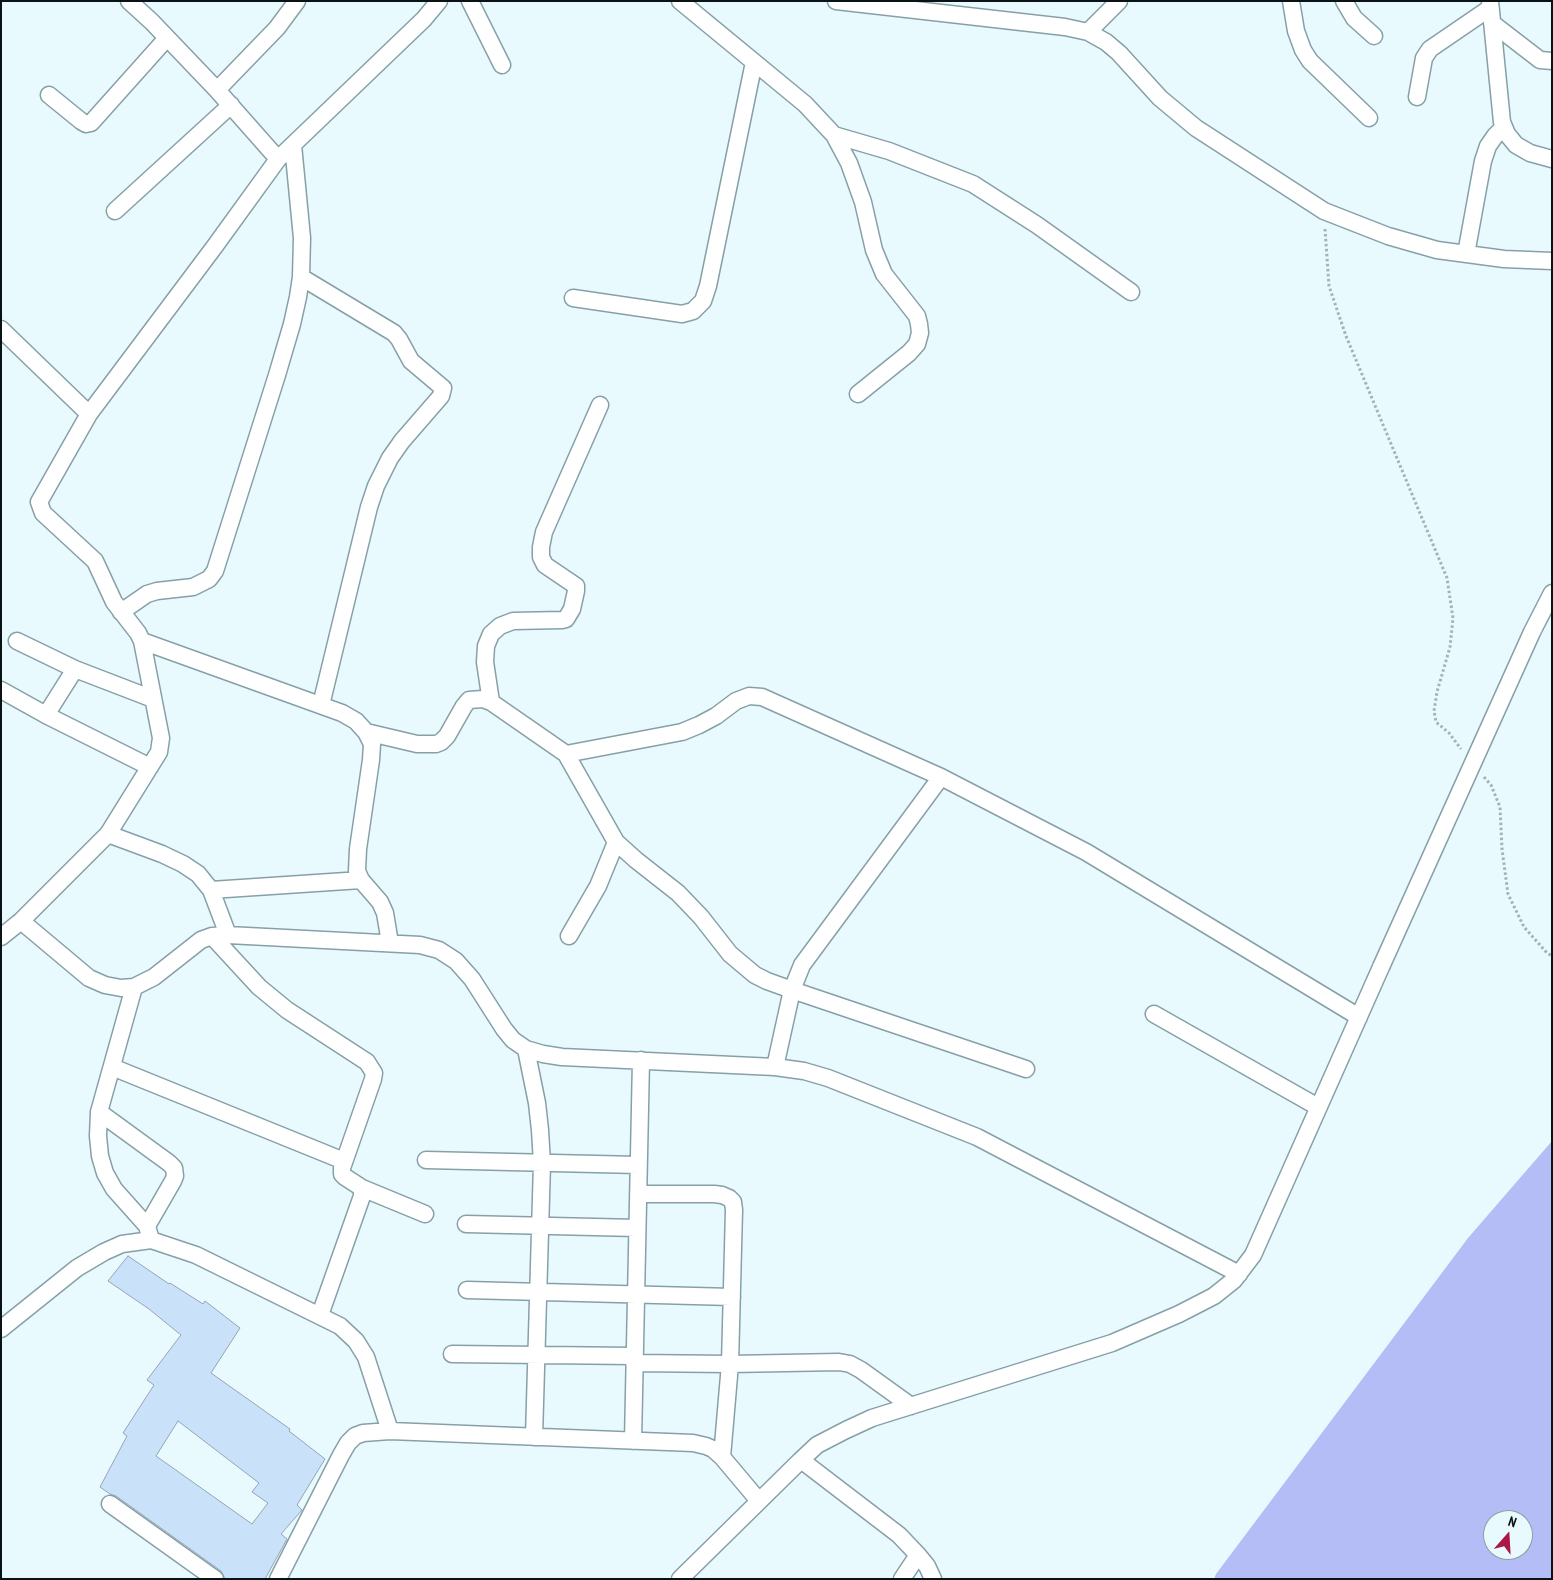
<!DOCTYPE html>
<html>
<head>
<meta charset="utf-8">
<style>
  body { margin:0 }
  #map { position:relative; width:1553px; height:1580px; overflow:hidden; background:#e9fafe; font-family:"PT Sans Narrow",sans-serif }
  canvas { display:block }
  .frame { position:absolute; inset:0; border:2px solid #091316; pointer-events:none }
  .north { position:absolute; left:1483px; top:1510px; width:50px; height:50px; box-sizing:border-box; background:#e9fafe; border:1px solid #8f9ea1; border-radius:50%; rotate:19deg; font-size:14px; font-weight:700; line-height:20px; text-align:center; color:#091316 }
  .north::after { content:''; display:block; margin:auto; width:18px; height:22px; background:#ac1845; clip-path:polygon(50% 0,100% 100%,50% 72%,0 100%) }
</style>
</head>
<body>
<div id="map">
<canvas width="1553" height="1580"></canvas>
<div class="frame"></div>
<div class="north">N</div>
</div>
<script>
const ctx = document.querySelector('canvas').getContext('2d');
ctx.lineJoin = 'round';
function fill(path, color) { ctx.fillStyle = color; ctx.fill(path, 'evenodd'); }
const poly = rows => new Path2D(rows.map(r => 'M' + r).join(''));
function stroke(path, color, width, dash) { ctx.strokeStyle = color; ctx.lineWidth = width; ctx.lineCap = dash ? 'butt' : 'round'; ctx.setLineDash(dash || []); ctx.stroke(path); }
fill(poly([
  [1552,1141,1552,1579,1214,1579,1216,1574,1468,1238],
  [1493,1520,1523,1520,1523,1550,1493,1550]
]), '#b4bdf6');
const building = poly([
  [128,1256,169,1284,170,1283,203,1304,205,1301,240,1328,211,1373,290,1429,289,1431,325,1459,297,1505,302,1510,281,1534,287,1539,265,1579,225,1579,221,1571,116,1496,110,1494,100,1487,127,1436,123,1433,154,1385,147,1380,181,1335,149,1309,108,1281,128,1256],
  [178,1421,259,1483,252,1492,268,1503,252,1524,156,1456,178,1421]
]);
fill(building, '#cae2f9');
stroke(building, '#93a4b4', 1);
const minor = poly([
  [129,1,152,22,217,90,278,159,424,19,439,1],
  [470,1,502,65],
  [680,1,805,104,834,135,849,163,863,202,874,250,884,274,917,316,919,324,920,333,917,344,909,353,858,394],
  [836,1,1065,27,1088,32,1106,42,1119,53,1160,98,1196,128,1324,211,1388,236,1437,250,1504,259,1552,261],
  [1291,1,1296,31,1303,50,1310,61,1369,118],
  [1344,1,1354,18,1374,36],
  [1490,1,1502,122,1507,134,1516,145,1530,153,1552,159],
  [1492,23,1540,60,1552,61],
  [1088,32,1119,1],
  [217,90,277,28,297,1],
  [49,95,81,121,86,124,91,123,167,38],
  [1417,97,1424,58,1430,49,1490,8],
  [834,135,889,151,973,184,1037,225,1131,292],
  [115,211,231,105],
  [1466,254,1483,161,1488,146,1495,136,1504,127],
  [301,277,394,333,399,339,411,361,443,388,441,396,402,441,390,458,376,486,369,507,321,705],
  [573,298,682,314,693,311,703,301,708,286,754,62],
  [1,329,89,414,215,246,278,159],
  [121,612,147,594,157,591,193,587,209,579,215,571,277,375,292,324,298,297,301,277,302,238,293,145],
  [1532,632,1552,593],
  [17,641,75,669,153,699],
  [142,641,342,713,356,721,366,732,372,744,371,760,358,849,357,871,361,880,380,902,385,913,390,943],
  [1,690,46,715,150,767],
  [491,702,485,662,486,646,491,634,500,626,513,621,562,620,566,619,572,609,576,591,576,586,545,565,541,557,541,547,544,532,600,405],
  [46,715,75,669],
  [366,732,417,744,436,744,441,742,447,736,464,706,469,700,483,699,491,702,566,754,616,842,636,860,678,893,701,917,730,954,755,975,767,981,792,990,1026,1069],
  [566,754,682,732,699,725,716,716,736,701,749,696,762,697,941,777,1086,852,1359,1017],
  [108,834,162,854,183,864,198,874,211,890,228,935],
  [211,890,361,880],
  [21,921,89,978,105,985,121,988,134,987,154,977,201,940,212,936,228,935,420,945,439,950,456,961,472,979,504,1029,513,1040,526,1049,543,1054,562,1057,775,1067,804,1071,828,1078,977,1137,1239,1274],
  [212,936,259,987,287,1010,367,1062,374,1073,373,1079,342,1168,342,1174,345,1177,362,1188,362,1196,320,1315],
  [569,936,598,886,616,842],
  [1,937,21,921,108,834,159,752,161,738,142,641,138,633,114,602,95,561,43,513,39,502,89,414],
  [134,987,99,1112,98,1136,100,1156,105,1173,114,1189,147,1226,151,1240],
  [1154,1014,1318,1107],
  [526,1049,537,1103,540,1130,542,1163,534,1437],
  [112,1067,344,1161],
  [775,1067,792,990,802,965,941,777],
  [99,1112,169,1163,174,1168,175,1176,173,1181,147,1226],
  [426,1160,638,1165],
  [362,1188,425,1214],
  [638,1194,714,1194,722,1195,729,1198,733,1202,734,1210,730,1364,722,1457],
  [466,1224,637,1228],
  [467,1290,732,1297],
  [1,1329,77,1268,104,1252,122,1244,151,1240,196,1255,340,1326,356,1341,366,1357,390,1431],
  [452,1354,634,1356],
  [634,1363,730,1364,839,1362,850,1364,861,1370,911,1406],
  [633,1441,641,1060],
  [801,1460,899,1535,918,1555,927,1566,933,1579],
  [110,1504,215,1579],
  [278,1579,341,1455,348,1443,355,1436,363,1433,390,1431,693,1443,706,1446,713,1449,722,1457,759,1501],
  [680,1579,801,1460,817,1445,846,1430,872,1418,1112,1343,1179,1314,1214,1296,1234,1280,1253,1255,1381,967],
  [902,1579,918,1555]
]);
stroke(minor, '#86a0a7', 19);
stroke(poly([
  [1325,229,1329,286,1346,336,1447,578,1453,618,1450,647,1437,692,1434,711,1436,722,1449,733,1461,749],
  [1484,777,1491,785,1500,807,1502,849,1508,894,1524,927,1547,953,1552,956]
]), '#a3b2b6', 3, [2.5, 2.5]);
stroke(minor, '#fff', 16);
const minorBridge = poly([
  [1381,967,1532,632]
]);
stroke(minorBridge, '#86a0a7', 19, []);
stroke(minorBridge, '#fff', 16);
</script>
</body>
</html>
